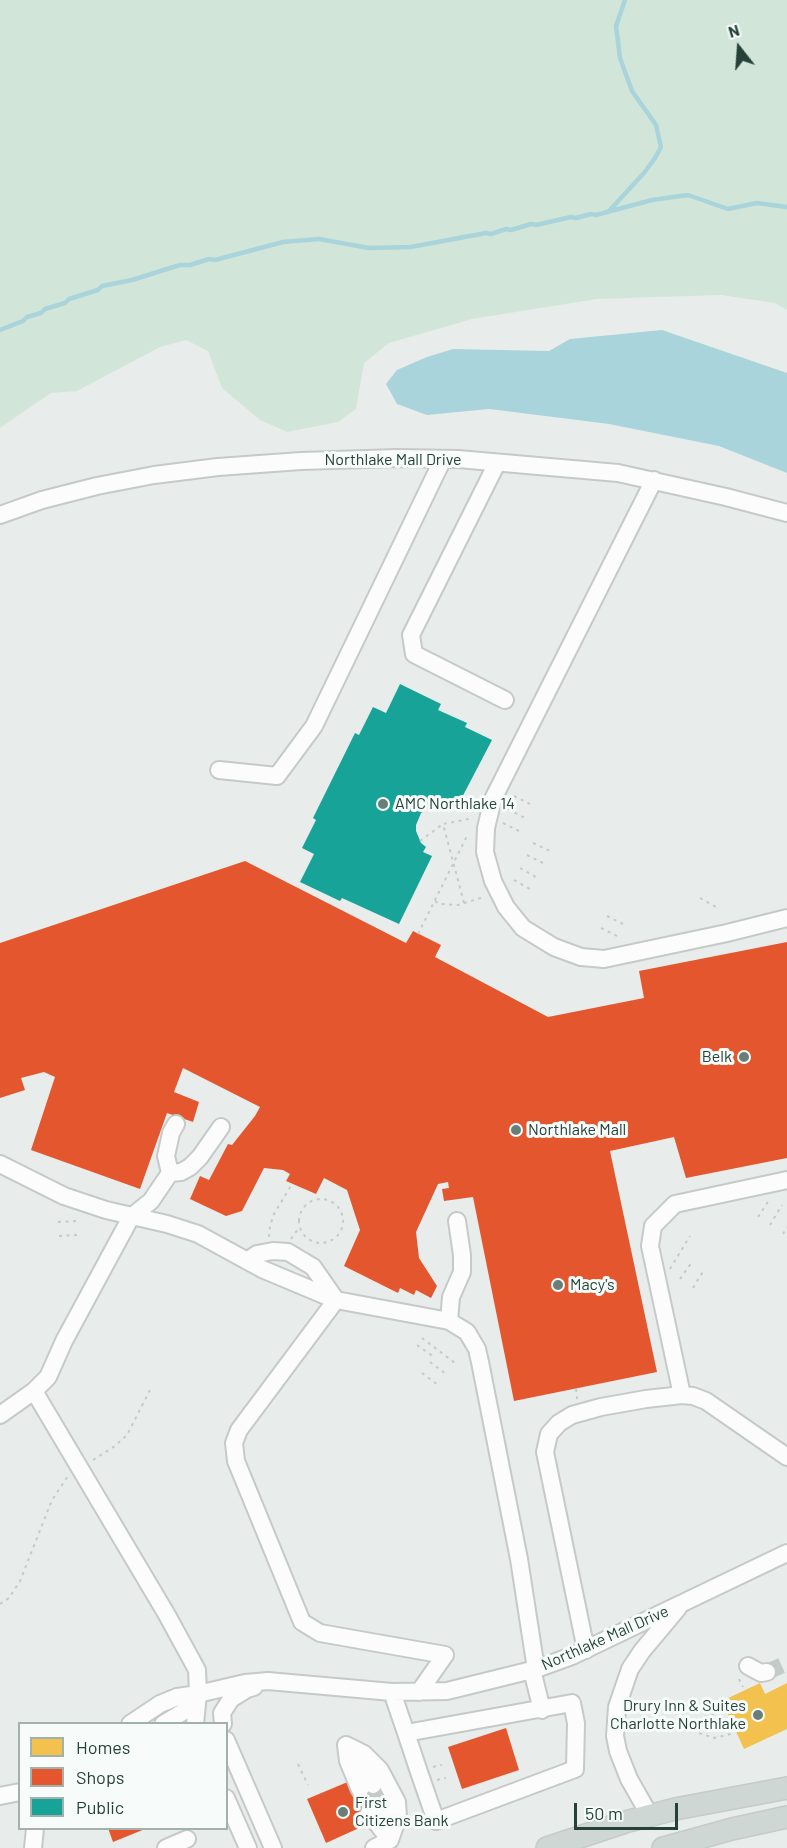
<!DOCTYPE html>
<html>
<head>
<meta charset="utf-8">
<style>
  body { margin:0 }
  #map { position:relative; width:787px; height:1848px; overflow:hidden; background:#e8edeb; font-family:Barlow,sans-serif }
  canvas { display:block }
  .legend { position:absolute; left:18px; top:1722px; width:210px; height:108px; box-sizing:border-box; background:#f7fbf9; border:2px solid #a3b1ad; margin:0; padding:8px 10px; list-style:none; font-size:18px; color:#24423a }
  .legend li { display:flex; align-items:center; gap:12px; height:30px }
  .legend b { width:30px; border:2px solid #a3b1ad }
  .north { position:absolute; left:709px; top:18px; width:60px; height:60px; -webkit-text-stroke:4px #f7fbf9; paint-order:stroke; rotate:343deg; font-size:16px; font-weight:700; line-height:24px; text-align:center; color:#24423a }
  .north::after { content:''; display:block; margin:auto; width:21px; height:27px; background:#24423a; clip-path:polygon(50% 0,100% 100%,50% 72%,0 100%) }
  .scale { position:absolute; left:574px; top:1803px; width:104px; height:27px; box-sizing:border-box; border:3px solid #24423a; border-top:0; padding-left:8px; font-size:18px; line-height:21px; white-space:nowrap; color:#24423a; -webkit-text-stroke:4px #f7fbf9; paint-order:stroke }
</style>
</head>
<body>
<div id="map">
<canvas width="787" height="1848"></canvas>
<ul class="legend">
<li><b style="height:16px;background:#f2c14e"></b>Homes</li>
<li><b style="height:16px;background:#e4572e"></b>Shops</li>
<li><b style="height:16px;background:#17a398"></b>Public</li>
</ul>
<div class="north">N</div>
<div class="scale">50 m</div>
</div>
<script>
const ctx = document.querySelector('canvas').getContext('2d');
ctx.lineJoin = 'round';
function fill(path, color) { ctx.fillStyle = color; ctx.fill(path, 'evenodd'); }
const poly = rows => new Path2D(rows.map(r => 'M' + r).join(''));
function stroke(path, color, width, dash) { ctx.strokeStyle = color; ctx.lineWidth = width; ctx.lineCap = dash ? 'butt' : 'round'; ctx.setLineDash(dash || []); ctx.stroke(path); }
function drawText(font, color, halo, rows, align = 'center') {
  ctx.font = font + ' Barlow,sans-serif'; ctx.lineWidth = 6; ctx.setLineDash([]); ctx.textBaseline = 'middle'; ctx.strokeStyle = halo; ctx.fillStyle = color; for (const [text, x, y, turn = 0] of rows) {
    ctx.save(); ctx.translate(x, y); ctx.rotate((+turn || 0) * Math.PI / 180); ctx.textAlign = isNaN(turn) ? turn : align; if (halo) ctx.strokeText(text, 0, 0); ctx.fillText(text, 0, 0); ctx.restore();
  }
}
fill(poly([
  [0,0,787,0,787,310,775,303,721,295,597,299,472,319,389,343,364,363,356,409,338,422,287,432,260,420,222,388,208,351,186,340,160,347,77,391,51,393,0,428]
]), '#d1e6d8');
fill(poly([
  [662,330,787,373,787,473,719,446,609,424,489,409,427,415,397,404,386,384,397,370,427,357,453,349,549,351,570,339]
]), '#a9d4db');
fill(poly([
  [760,1683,765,1694,787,1683,787,1729,744,1749,722,1701]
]), '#f2c14e');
fill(poly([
  [245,861,406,943,413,931,441,945,435,957,548,1017,644,998,639,971,787,942,787,1158,686,1178,674,1137,610,1151,657,1372,514,1401,473,1197,444,1201,442,1189,449,1188,448,1182,438,1184,416,1232,419,1258,437,1286,431,1298,416,1290,414,1295,400,1288,398,1293,344,1266,360,1230,347,1190,324,1178,316,1194,286,1181,290,1174,283,1170,264,1168,242,1211,226,1216,190,1199,200,1176,209,1180,228,1144,232,1145,255,1116,260,1107,183,1068,174,1092,199,1102,193,1122,167,1113,140,1189,31,1150,55,1077,44,1072,21,1078,25,1090,0,1098,0,943],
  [506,1728,519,1770,462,1789,448,1747],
  [350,1781,381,1781,391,1804,368,1824,326,1843,307,1799],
  [108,1828,145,1828,145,1829,113,1842]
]), '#e4572e');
fill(poly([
  [400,684,441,704,438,710,467,723,465,727,492,740,457,807,448,803,446,806,429,807,421,813,416,825,416,831,421,843,426,847,423,852,432,856,399,924,342,898,340,901,300,882,314,854,302,848,316,820,313,818,355,733,359,735,373,707,386,713]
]), '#17a398');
stroke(poly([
  [608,212,644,173,655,158,661,147,656,125,632,91,620,58,616,26,625,0],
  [0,330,23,321,27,317,41,313,45,309,65,303,69,299,98,290,102,286,132,280,180,265,190,265,209,259,215,260,283,242,319,239,369,248,411,247,486,233,491,234,506,229,511,230,531,224,536,225,571,217,576,218,591,214,596,215,652,200,688,195,728,209,757,203,787,207]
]), '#a9d4db', 4.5);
stroke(poly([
  [767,1672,787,1663],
  [373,1785,384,1807],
  [360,1790,369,1813]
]), '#c1cbc8', 16, [16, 8]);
const minor = poly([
  [497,463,411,635,414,654,505,700],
  [654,480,493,799,486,828,485,852,493,881,506,907,523,928,554,947,581,957,604,959,727,933,787,918],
  [0,515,42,500,97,486,154,475,218,467,301,461,398,458,458,459,618,473,726,497,787,513],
  [219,770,277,776,314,726,443,459],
  [0,1164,64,1196,106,1210,167,1224,198,1234,262,1269,336,1300,449,1321,467,1332,477,1349,480,1362,519,1559,536,1669],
  [170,1173,181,1172,190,1167,200,1157,221,1127],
  [247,1261,257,1254,273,1251,288,1252,313,1267,336,1300,239,1430,234,1443,236,1461,302,1622,320,1633,445,1655,419,1692],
  [449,1321,451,1297,462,1272,462,1255,457,1221],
  [34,1391,167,1615,197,1670,198,1694,195,1724],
  [682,1395,650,1246,653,1226,675,1204,787,1180],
  [0,1415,34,1391,48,1377,64,1341,131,1217,151,1201,170,1173,166,1156,171,1133,176,1124],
  [586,1650,545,1452,549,1434,559,1423,572,1415,601,1407,646,1399,682,1395,693,1396,706,1401,787,1457],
  [748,1666,761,1673,767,1672],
  [532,1670,542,1710],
  [392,1692,406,1733,419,1772,436,1821,575,1769,576,1723,572,1703,406,1733],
  [130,1724,160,1704,177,1697,198,1694,245,1683,268,1681,392,1692,447,1691,536,1669,572,1656,787,1553],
  [163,1724,183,1712,198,1694],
  [223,1724,222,1713,231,1699,247,1689,254,1687],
  [226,1740,273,1848],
  [346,1745,364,1754,380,1770,397,1802,398,1817,390,1840],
  [346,1745,348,1761,360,1790],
  [358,1756,373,1785],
  [0,1796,20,1792],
  [226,1798,248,1848],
  [384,1807,390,1837],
  [369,1813,390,1840,374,1848],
  [650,1816,629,1779,618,1751,615,1736,617,1707,630,1669,642,1651,678,1608],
  [33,1848,35,1828],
  [166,1848,187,1839]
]);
const major = poly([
  [547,1848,625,1822,675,1809,787,1788],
  [663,1848,732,1829,787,1817]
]);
stroke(minor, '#c5cac8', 20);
stroke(major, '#c3ccc9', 24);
stroke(poly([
  [514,796,532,805],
  [508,809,525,818],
  [503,823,519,831],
  [420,841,443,824],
  [533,843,550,851],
  [527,855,543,863],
  [520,868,536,877],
  [514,880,530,889],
  [700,898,716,907],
  [435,901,440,904,458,905,484,897],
  [464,903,443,824,469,819],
  [607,916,623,924],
  [601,928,617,936],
  [418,934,468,834],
  '299 1221a22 22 0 1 1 44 0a22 22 0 1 1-44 0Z',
  [758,1217,769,1200],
  [58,1222,77,1221],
  [770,1225,782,1205],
  [783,1234,787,1227],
  [59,1236,78,1235],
  [269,1237,270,1226,274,1214,292,1184],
  [291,1239,298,1229],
  [670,1269,690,1236],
  [680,1279,692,1262],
  [693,1288,704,1270],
  [422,1338,455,1363],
  [417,1345,434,1357],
  [430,1362,446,1374],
  [422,1373,438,1385],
  [576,1389,577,1399],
  [93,1460,115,1446,127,1435,150,1390],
  [0,1604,9,1598,20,1581,52,1500,68,1476],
  [739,1679,743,1687],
  [704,1717,724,1712],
  [704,1726,714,1729,728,1724],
  [699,1733,714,1738,731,1734],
  [298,1764,308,1785],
  [433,1767,442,1765],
  [437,1780,446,1778]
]), '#c3ccca', 2, [3, 4.5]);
stroke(minor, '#fcfcfc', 16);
stroke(major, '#cfd7d5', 21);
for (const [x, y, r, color] of [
  [383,804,6,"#697e78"],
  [744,1057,6,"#697e78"],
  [516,1130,6,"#697e78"],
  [558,1285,6,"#697e78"],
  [758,1715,6,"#697e78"],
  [343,1812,6,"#697e78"]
]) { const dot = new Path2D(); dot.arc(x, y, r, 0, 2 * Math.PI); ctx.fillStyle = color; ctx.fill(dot); stroke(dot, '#f7fbf9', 2); }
drawText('16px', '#24423a', '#f7fbf9', [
  ["Northlake Mall Drive",393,460],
  ["Northlake Mall Drive",605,1638,-24]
]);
drawText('16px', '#24423a', '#f7fbf9', [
  ["AMC Northlake 14",395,804],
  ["Belk",732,1057,"right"],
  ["Northlake Mall",528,1130],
  ["Macy's",570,1285],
  ["Drury Inn & Suites",746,1706,"right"],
  ["Charlotte Northlake",746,1724,"right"],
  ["First",355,1803],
  ["Citizens Bank",355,1821]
], 'left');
</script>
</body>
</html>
